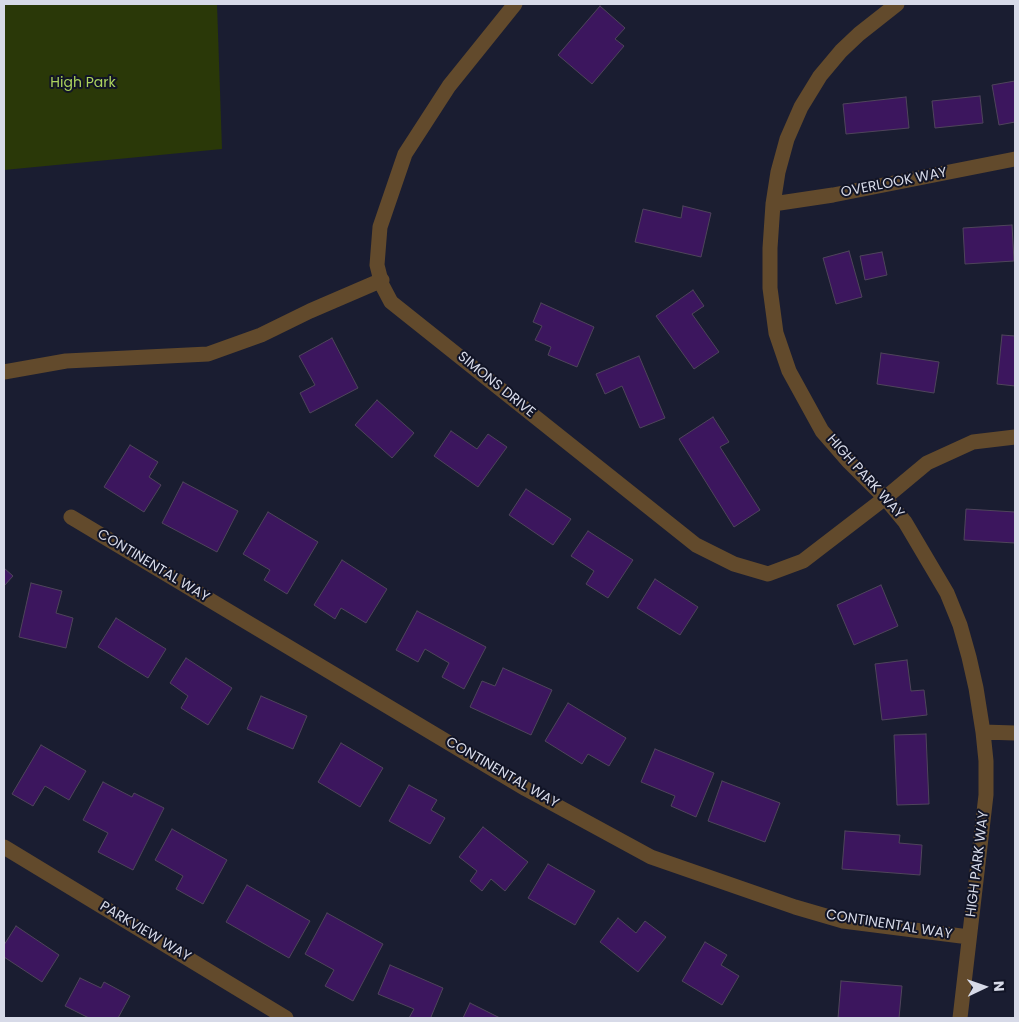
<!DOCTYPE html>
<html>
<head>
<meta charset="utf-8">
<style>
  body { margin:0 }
  #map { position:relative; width:1019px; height:1022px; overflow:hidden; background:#1a1d31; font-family:Poppins,sans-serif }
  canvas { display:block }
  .frame { position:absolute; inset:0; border:5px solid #d7dae8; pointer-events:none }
  .north { position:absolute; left:959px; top:962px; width:50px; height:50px; -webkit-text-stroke:4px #111426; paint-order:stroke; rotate:87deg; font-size:14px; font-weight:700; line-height:20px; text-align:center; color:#d7dae8 }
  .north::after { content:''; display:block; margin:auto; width:18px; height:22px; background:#d7dae8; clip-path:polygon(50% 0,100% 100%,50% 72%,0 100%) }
</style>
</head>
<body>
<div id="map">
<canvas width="1019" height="1022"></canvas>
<div class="frame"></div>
<div class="north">N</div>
</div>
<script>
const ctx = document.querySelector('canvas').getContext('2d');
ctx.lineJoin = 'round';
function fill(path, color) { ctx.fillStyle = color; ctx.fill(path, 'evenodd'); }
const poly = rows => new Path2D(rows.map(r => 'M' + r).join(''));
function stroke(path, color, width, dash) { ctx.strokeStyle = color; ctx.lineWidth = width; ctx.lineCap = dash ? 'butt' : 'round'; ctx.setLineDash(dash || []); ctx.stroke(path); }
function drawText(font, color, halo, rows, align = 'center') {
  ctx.font = font + ' Poppins,sans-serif'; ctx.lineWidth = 4; ctx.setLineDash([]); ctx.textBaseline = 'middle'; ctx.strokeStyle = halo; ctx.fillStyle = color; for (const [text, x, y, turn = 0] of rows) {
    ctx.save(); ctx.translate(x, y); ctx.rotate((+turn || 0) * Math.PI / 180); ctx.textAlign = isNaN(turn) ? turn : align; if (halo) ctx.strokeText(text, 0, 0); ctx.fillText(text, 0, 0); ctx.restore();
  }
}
fill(poly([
  [4,4,217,4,222,149,4,170]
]), '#2a3808');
const building = poly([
  [600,6,625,28,615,39,624,46,592,84,558,55,600,6],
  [1015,81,1015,122,999,125,992,85,1015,81],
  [980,96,983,123,935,128,932,101,980,96],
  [906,97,909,128,846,134,843,104,906,97],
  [683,206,711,213,701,257,635,242,643,209,681,218,683,206],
  [1012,225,1014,261,965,264,963,228,1012,225],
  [849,251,862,297,836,304,823,258,849,251],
  [882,252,887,275,865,280,860,256,882,252],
  [693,290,704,306,692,314,719,352,694,369,656,316,693,290],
  [541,303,594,327,577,367,548,355,551,347,535,340,542,326,533,322,541,303],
  [1002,335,1015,336,1015,386,997,384,1002,335],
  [332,338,358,388,310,413,300,393,315,385,299,356,332,338],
  [881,353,939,362,934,393,877,384,881,353],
  [639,356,665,418,640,428,622,386,605,394,596,374,639,356],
  [377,400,414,433,392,458,355,425,377,400],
  [713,417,729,442,720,447,760,510,734,527,679,439,713,417],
  [451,431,477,449,488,434,507,447,478,487,434,456,451,431],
  [130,445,158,462,149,477,161,485,144,512,104,487,130,445],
  [183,482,238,511,217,552,162,523,183,482],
  [526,489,571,519,553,545,509,515,526,489],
  [1015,502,1015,543,964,540,966,509,1015,512,1015,502],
  [268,512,318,542,287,594,264,580,270,570,243,554,268,512],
  [588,531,633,560,608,598,586,584,594,571,571,556,588,531],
  [342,560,387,589,366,623,341,608,335,619,314,605,342,560],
  [4,568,13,576,4,586,4,568],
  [655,579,698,607,680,635,637,608,655,579],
  [31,583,62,591,56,613,73,618,66,648,19,637,31,583],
  [881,585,898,626,854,645,837,605,881,585],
  [417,611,486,647,464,689,442,677,449,663,425,649,418,662,396,650,417,611],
  [116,618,166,649,148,678,98,647,116,618],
  [186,658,232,688,208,725,181,708,188,696,170,683,186,658],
  [907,660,911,691,924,690,927,715,882,720,875,664,907,660],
  [503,668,552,690,531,735,470,707,482,681,495,686,503,668],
  [261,696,307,716,293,749,247,729,261,696],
  [568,703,626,738,609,766,588,754,582,764,545,741,568,703],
  [926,734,929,804,897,805,894,735,926,734],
  [341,743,383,768,360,807,318,782,341,743],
  [41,745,86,771,69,800,45,786,33,806,12,794,41,745],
  [655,749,714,773,696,817,671,806,675,796,641,782,655,749],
  [722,781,780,803,765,842,708,821,722,781],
  [103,782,132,797,134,793,164,808,133,870,98,852,108,833,83,820,103,782],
  [409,785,437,800,431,810,445,818,430,844,389,821,409,785],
  [483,827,528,862,505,891,491,879,482,891,470,881,477,871,459,857,483,827],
  [172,829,227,860,203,904,176,889,183,876,155,860,172,829],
  [845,831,900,835,899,843,922,845,920,875,842,869,845,831],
  [548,864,595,891,575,925,528,898,548,864],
  [247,885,310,921,289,958,226,922,247,885],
  [327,913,383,944,353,1001,325,986,334,970,305,954,327,913],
  [618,918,636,933,645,921,666,937,638,972,600,942,618,918],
  [16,926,59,955,42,982,4,957,4,945,16,926],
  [705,942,727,955,721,965,739,976,722,1005,682,981,705,942],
  [390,965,443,988,431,1017,433,1018,409,1018,414,1009,378,994,390,965],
  [80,978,101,988,104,982,130,996,118,1018,89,1018,65,1006,80,978],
  [841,981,902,986,899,1018,838,1018,841,981],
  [470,1003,500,1018,463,1018,470,1003]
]);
fill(building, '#3c165e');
stroke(building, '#4f455b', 1);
stroke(poly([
  [515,4,449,86,405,154,380,227,377,265,382,285,391,302,696,545,734,564,768,574,803,561,885,498,927,463,973,442,1015,437],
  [897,4,859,34,841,51,820,76,801,107,787,139,778,172,773,204,770,248,770,288,776,333,789,371,822,431,849,462,885,498,905,522,947,593,960,625,969,657,976,688,983,732,986,761,986,795,960,1018],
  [773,204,833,195,1015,159],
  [4,372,66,361,208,354,261,335,310,311,382,280],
  [71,517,526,789,651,857,795,907,843,921,969,937],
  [983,732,1015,733],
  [4,847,286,1018]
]), '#624a2c', 15);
drawText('14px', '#acd35d', '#111426', [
  ["High Park",83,83]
]);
drawText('14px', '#d7dae8', '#111426', [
  ["OVERLOOK WAY",894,183,-11],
  ["SIMONS DRIVE",496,385,39],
  ["HIGH PARK WAY",865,477,48],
  ["CONTINENTAL WAY",153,566,31],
  ["CONTINENTAL WAY",502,773,30],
  ["HIGH PARK WAY",978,864,-83],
  ["CONTINENTAL WAY",889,925,9],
  ["PARKVIEW WAY",145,932,31]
]);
</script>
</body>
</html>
